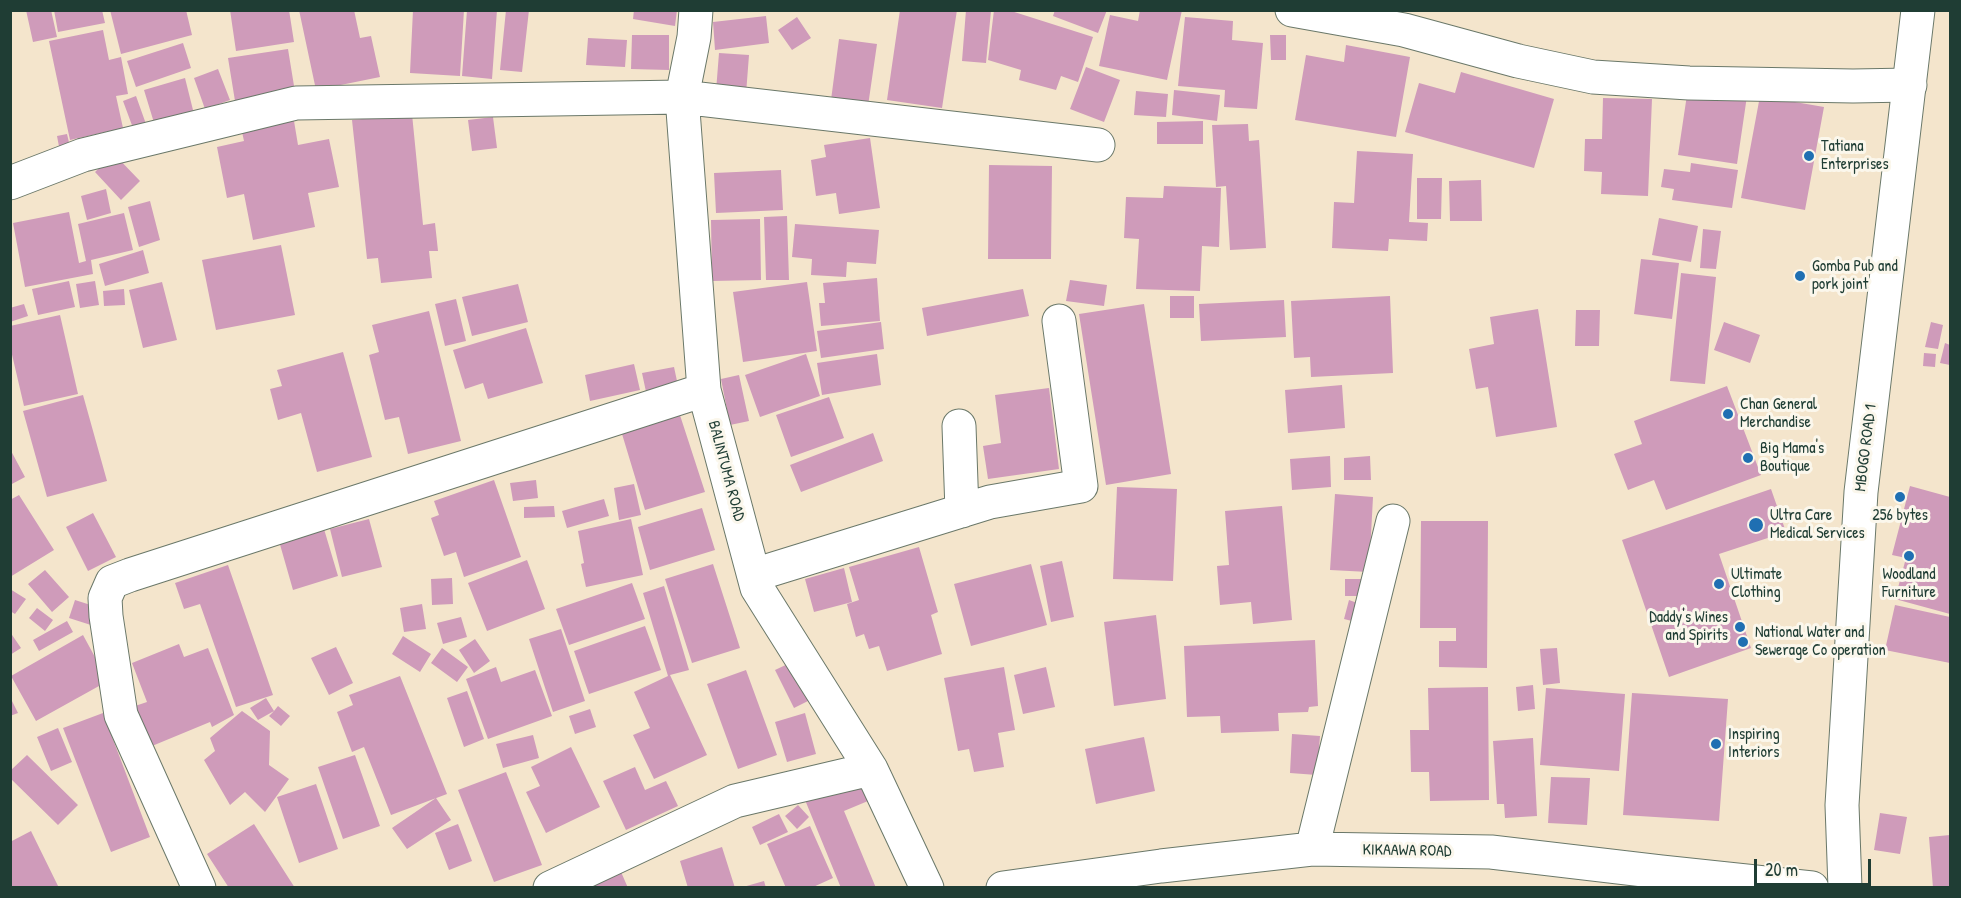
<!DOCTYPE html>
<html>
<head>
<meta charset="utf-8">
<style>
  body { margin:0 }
  #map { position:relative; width:1961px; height:898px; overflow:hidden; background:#f4e5cc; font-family:"Patrick Hand",sans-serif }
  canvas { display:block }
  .frame { position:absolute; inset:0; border:12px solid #1f3d34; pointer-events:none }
  .scale { position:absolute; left:1754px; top:859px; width:117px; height:27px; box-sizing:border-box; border:3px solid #1f3d34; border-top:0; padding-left:8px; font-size:18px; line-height:21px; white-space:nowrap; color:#1f3d34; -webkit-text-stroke:4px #fbf7ec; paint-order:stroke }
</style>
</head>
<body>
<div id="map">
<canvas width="1961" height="898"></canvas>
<div class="frame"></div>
<div class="scale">20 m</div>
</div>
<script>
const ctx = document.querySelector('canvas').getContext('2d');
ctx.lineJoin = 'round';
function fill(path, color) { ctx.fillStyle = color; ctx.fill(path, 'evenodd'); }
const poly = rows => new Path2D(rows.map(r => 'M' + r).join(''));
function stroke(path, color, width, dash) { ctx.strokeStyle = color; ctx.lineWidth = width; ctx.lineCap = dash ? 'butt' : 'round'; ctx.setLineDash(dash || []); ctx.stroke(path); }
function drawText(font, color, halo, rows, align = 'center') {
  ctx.font = font + ' "Patrick Hand",sans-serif'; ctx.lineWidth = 6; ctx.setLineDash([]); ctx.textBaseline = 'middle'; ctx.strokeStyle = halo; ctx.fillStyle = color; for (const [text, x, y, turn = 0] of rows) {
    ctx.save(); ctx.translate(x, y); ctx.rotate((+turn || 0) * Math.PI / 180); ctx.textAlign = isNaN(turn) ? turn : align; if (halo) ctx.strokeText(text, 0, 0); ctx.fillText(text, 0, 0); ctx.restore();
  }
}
fill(poly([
  [26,10,51,10,57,37,33,42],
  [54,10,102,10,105,23,58,32],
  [110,10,186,10,192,35,121,54],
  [230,10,289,10,294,42,236,51],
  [299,10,354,10,360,38,371,36,380,77,316,90],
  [413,10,464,10,460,76,410,73],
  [467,10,497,10,492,79,462,76],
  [506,10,529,10,522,72,500,70],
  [634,10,677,10,675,26,633,19],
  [900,10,957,10,942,108,887,100],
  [966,10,991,11,986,63,962,61],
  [994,10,1008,10,1093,37,1078,82,1061,76,1056,90,1019,80,1021,70,988,60],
  [1055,10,1107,10,1098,33,1053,16],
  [1140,10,1182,10,1167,80,1099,66,1110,15,1138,21],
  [766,16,769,43,715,50,713,22],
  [797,17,811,38,792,50,778,30],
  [1185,17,1233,21,1232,40,1263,43,1257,109,1224,107,1225,90,1178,86],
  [103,30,109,60,121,57,128,94,116,96,123,128,70,140,49,41],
  [632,35,669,35,669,70,631,69],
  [1270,35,1286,35,1286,60,1271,60],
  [588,38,627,40,625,67,586,65],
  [839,39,877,44,868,106,831,100],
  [183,43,191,68,136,87,127,61],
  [1346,45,1410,57,1396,137,1295,120,1306,55,1344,62],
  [288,49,295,92,235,101,228,58],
  [719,53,749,55,746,94,716,91],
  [1086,67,1120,80,1104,122,1070,109],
  [218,69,230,100,205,109,194,78],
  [1461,72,1554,99,1534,168,1405,132,1419,83,1455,93],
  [185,78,194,114,155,126,144,90],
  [1688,88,1747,96,1737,164,1678,155],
  [1174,90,1220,95,1217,121,1172,115],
  [1136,91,1168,94,1166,117,1134,115],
  [136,96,146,124,133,128,123,101],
  [1760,96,1824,107,1805,210,1741,198],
  [1603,98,1652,99,1648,196,1601,194,1602,172,1584,171,1585,139,1602,139],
  [412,114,423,225,435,223,438,251,429,251,432,278,381,283,378,258,367,259,352,120],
  [493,117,497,148,472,151,468,120],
  [294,121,298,145,329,139,339,187,308,193,315,227,253,240,244,194,227,198,217,147,244,141,242,132],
  [1203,121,1203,144,1157,144,1157,122],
  [1248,124,1249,141,1259,140,1266,248,1230,250,1226,186,1216,187,1212,125],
  [67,134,72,155,61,157,57,136],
  [870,138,880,208,839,214,836,193,816,196,811,160,826,157,824,145],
  [1357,151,1413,154,1409,222,1428,223,1427,241,1389,239,1388,251,1332,248,1334,202,1354,203],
  [114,154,140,181,121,200,95,172],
  [1691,163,1738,170,1732,208,1672,200,1674,189,1661,187,1664,169,1690,172],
  [989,165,1052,166,1051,259,988,259],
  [781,170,783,210,716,213,714,173],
  [1417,178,1442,178,1441,219,1417,219],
  [1481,180,1482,221,1450,221,1449,181],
  [1164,186,1221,188,1219,247,1202,246,1200,291,1136,289,1139,239,1124,238,1126,197,1163,198],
  [106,189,111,213,87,220,81,196],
  [150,201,160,240,139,247,128,207],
  [69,212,79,263,86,261,78,224,124,213,133,250,91,260,93,274,25,287,13,223],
  [787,216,789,280,766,280,764,217],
  [1659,218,1698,226,1691,262,1652,255],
  [760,219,761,280,712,281,711,220],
  [795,224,879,230,876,264,847,262,846,277,811,275,812,259,792,257],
  [1703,229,1721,231,1716,269,1700,268],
  [281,245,295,315,216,330,202,260],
  [143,250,149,273,105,286,99,264],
  [1641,259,1679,263,1672,319,1634,314],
  [1681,273,1716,277,1705,384,1670,381],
  [877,278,880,321,821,326,819,303,825,303,823,283],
  [1070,280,1107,285,1104,306,1066,301],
  [69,281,75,307,38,315,32,289],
  [95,281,99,305,80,308,76,284],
  [162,282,177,340,143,348,129,290],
  [807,282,817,351,743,362,733,292],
  [518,284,528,322,472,336,462,297],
  [124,289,125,305,104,306,103,291],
  [1023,289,1029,316,927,336,922,308],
  [1170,296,1194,296,1194,318,1170,318],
  [1390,296,1393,373,1311,377,1310,357,1294,358,1291,301],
  [456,299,466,341,445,346,435,304],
  [1284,300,1286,337,1201,341,1199,304],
  [24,304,28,316,10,322,10,308],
  [1144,304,1171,474,1106,485,1079,314],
  [1538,309,1557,427,1496,437,1488,387,1476,389,1469,349,1494,344,1490,317],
  [1576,310,1600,310,1599,346,1575,346],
  [429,311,461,441,408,454,399,417,385,420,369,355,379,352,372,325],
  [60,315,78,394,24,406,10,346,10,326],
  [881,322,884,349,821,358,817,331],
  [1724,322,1760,335,1750,363,1714,350],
  [1931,322,1943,325,1938,349,1925,347],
  [526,328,543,383,488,399,483,383,465,389,453,350],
  [1945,343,1950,345,1950,365,1940,363],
  [343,352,372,457,317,472,301,413,278,420,270,389,282,386,277,370],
  [1924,353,1936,354,1935,367,1923,366],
  [806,354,820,396,760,417,745,375],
  [877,354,881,385,822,395,817,363],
  [634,364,640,390,590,401,585,375],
  [674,367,680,395,648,401,642,373],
  [739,375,749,421,730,425,721,379],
  [1342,385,1345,428,1288,433,1285,390],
  [1727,386,1761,475,1666,510,1654,480,1628,490,1614,454,1642,444,1634,421],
  [1049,388,1059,469,988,479,983,446,1001,443,995,395],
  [83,395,107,481,47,497,23,411],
  [829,397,844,438,791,457,776,415],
  [677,406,705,492,645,510,619,424],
  [873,433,883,461,801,492,790,465],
  [10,449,25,477,10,485],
  [1330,456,1331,487,1292,490,1290,459],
  [1370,456,1371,480,1344,480,1344,458],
  [494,480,521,557,464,577,456,552,444,556,431,518,439,515,434,501],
  [536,480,538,498,513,501,510,483],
  [634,484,641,515,619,520,614,488],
  [1910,486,1950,497,1950,614,1895,599,1906,558,1892,555],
  [1117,487,1177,489,1173,581,1113,579],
  [1771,489,1786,532,1719,554,1751,648,1669,677,1622,540],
  [1335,494,1373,497,1369,572,1330,570],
  [19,495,54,550,10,577,10,500],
  [604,499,609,516,567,528,562,511],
  [554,506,555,517,524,518,524,507],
  [1282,506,1292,620,1253,624,1251,602,1220,605,1217,566,1229,565,1225,511],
  [702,508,715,550,650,570,638,527],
  [93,513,116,557,88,571,66,527],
  [369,519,382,567,342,577,330,529],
  [631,519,643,575,586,587,581,564,584,563,578,531],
  [1421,521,1488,521,1487,668,1439,667,1439,641,1456,641,1456,628,1420,628],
  [324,529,338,576,293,590,279,541],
  [919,547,938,612,931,615,942,654,887,671,879,646,869,649,864,634,856,637,847,604,859,600,849,567],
  [527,560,545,609,487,631,468,583],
  [1062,561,1074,617,1051,622,1040,566],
  [713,564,740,648,692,663,665,579],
  [1031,564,1047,625,971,646,954,584],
  [228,565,273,695,236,707,200,604,184,609,175,583],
  [844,568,852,602,814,612,805,579],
  [45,570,69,597,52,612,28,584],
  [452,578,453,604,432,605,431,579],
  [1345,579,1361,579,1361,596,1345,596],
  [632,583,645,619,569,645,556,609],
  [664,586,689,670,670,675,707,755,654,779,633,735,650,728,634,692,668,676,643,593],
  [10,589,26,599,15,614,10,611],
  [75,600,100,608,94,626,69,618],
  [1349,600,1360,604,1356,622,1344,619],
  [422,604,426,629,404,632,400,608],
  [1895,605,1950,617,1950,663,1885,650],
  [37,608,53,620,45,631,29,618],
  [1156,615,1166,699,1114,706,1104,622],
  [461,617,467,637,443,644,437,623],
  [67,621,73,632,39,651,33,640],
  [645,626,661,670,589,694,574,651],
  [561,629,585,701,553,712,529,639],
  [10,632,21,648,10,655],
  [83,635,108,681,36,721,11,676],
  [403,636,431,654,420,672,392,654],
  [475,639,490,661,474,673,459,650],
  [1315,640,1318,706,1309,707,1308,712,1278,713,1279,731,1221,733,1220,716,1187,717,1184,646],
  [179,644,184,657,208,648,234,715,212,727,210,722,152,746,135,706,147,702,132,663],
  [336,647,353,683,329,695,311,658],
  [442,648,468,667,457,682,431,663],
  [1557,648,1560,683,1543,685,1540,649],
  [792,662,812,699,794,708,775,670],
  [496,667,501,682,535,670,552,716,488,739,466,679],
  [1004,667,1015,730,998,733,1004,767,974,772,969,749,958,751,944,678],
  [1046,667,1055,707,1023,714,1014,675],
  [746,670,777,755,738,769,707,684],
  [400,676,447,794,391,815,364,747,352,752,337,712,353,705,349,695],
  [1533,685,1535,709,1518,711,1516,687],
  [1488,687,1489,800,1430,801,1429,772,1411,772,1410,730,1429,730,1428,688],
  [1546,688,1625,694,1619,771,1540,765],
  [467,691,484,739,464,747,447,698],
  [1632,693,1728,699,1719,821,1623,815],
  [10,697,18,713,10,716],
  [266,698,274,711,278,706,290,716,281,726,269,716,274,711,258,720,250,708],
  [590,709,596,727,575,734,569,716],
  [242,711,270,731,269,765,289,779,265,812,245,792,230,805,204,760,215,751,210,738],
  [103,713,150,837,111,852,63,728],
  [805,713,816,754,787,762,775,722],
  [58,728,72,762,51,771,37,737],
  [1292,734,1320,736,1317,775,1290,773],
  [533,735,539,758,503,768,496,744],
  [1144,737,1155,791,1096,804,1085,749],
  [1533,738,1537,816,1505,818,1504,804,1497,804,1493,741],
  [571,747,600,807,546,833,526,792,540,786,531,767],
  [27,755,78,805,58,825,10,778,10,771],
  [355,755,380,826,343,839,318,767],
  [635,767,645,790,666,781,678,806,626,830,603,781],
  [506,772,542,865,494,882,458,790],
  [856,774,868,801,844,811,876,888,841,888,803,795],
  [1551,777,1590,778,1587,825,1548,823],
  [316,784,338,849,299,863,277,797],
  [436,798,451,820,407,849,392,828],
  [798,805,809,817,797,829,785,816],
  [1880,813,1907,817,1900,854,1874,850],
  [779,814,788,832,760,845,752,827],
  [254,824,295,888,229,888,207,854],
  [458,824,472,861,449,870,435,833],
  [810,826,833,878,811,888,786,888,767,844],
  [31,831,59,888,10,888,10,842],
  [1950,835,1950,888,1933,888,1929,837],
  [722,847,735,888,688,888,680,861],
  [618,865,628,888,568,888],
  [764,881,766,888,743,888,743,887]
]), '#cf9bba');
const minor = poly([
  [696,10,694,37,682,97,704,390,757,588,871,769,927,888],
  [1292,10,1404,30,1518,61,1593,77,1689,83,1853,86,1910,85],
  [10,183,83,155,296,103,682,97,1098,145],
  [959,426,962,511],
  [754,575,990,502,1081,486,1059,321],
  [1312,849,1393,521],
  [199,888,121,715,106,616,105,598,112,582,130,575,704,390],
  [550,888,735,801,871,769],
  [1003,888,1161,866,1312,849,1491,852,1661,872,1812,888]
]);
const secondary = poly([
  [1845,888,1842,805,1861,492,1918,10]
]);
stroke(minor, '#6a7869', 35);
stroke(secondary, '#6a7869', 35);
stroke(minor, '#fff', 33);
stroke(secondary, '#fff', 33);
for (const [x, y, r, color] of [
  [1809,156,6,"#1f6fb2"],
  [1800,276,6,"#1f6fb2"],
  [1728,414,6,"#1f6fb2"],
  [1748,458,6,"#1f6fb2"],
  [1900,497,6,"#1f6fb2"],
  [1756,525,8,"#1f6fb2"],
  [1909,556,6,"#1f6fb2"],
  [1719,584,6,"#1f6fb2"],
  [1740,627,6,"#1f6fb2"],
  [1743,642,6,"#1f6fb2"],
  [1716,744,6,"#1f6fb2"]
]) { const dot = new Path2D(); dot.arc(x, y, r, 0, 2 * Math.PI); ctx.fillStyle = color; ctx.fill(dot); stroke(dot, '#fbf7ec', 2); }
drawText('16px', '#1f3d34', '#fbf7ec', [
  ["Tatiana",1821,147],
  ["Enterprises",1821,165],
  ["Gomba Pub and",1812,267],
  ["pork joint",1812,285],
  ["Chan General",1740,405],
  ["Merchandise",1740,423],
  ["Big Mama's",1760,449],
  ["Boutique",1760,467],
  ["Ultra Care",1770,516],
  ["Medical Services",1770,534],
  ["256 bytes",1900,516,"center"],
  ["Ultimate",1731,575],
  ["Clothing",1731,593],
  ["Woodland",1909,575,"center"],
  ["Furniture",1909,593,"center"],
  ["Daddy's Wines",1728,618,"right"],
  ["and Spirits",1728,636,"right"],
  ["National Water and",1755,633],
  ["Sewerage Co operation",1755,651],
  ["Inspiring",1728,735],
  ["Interiors",1728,753]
], 'left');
drawText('16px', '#1f3d34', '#fbf7ec', [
  ["MBOGO ROAD 1",1866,448,-83],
  ["BALINTUMA ROAD",726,471,75],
  ["KIKAAWA ROAD",1407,851,1]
]);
</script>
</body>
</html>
